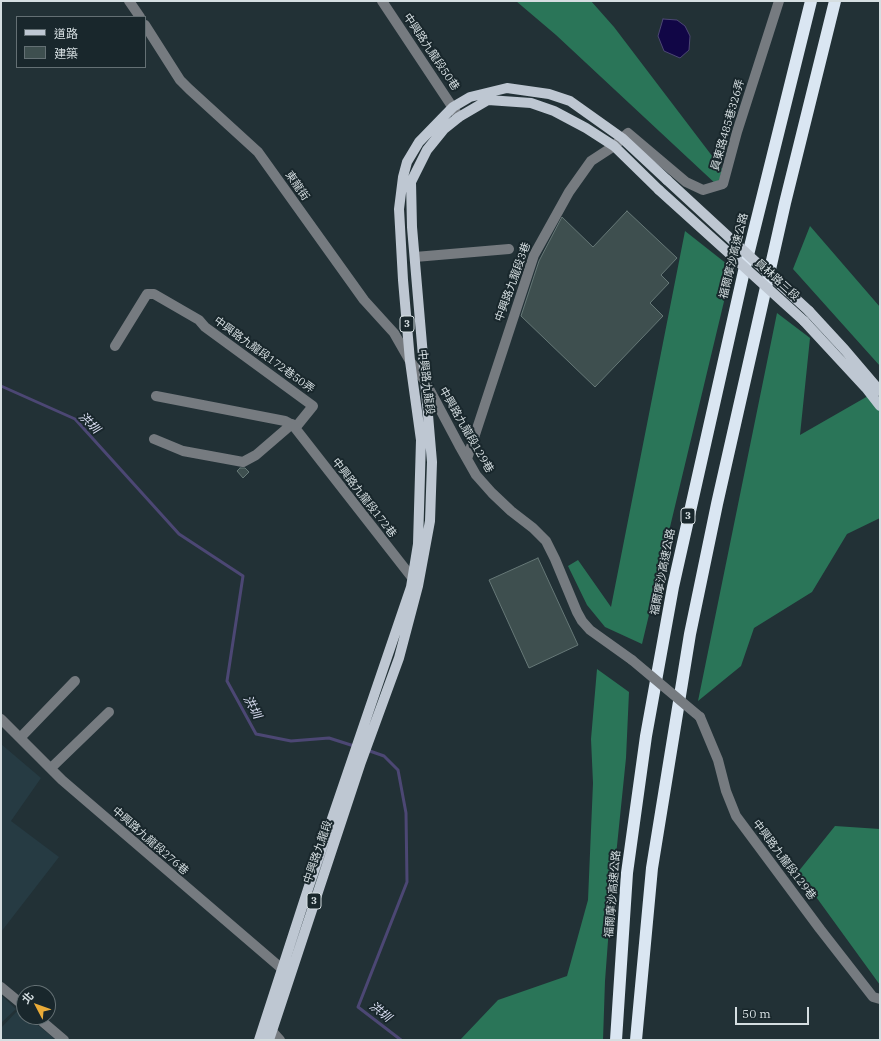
<!DOCTYPE html>
<html>
<head>
<meta charset="utf-8">
<style>
  body { margin:0 }
  #map { position:relative; width:881px; height:1041px; overflow:hidden; background:#223136; font-family:"IBM Plex Serif","Noto Sans TC",serif }
  canvas { display:block }
  .frame { position:absolute; inset:0; border:2px solid #d5dee1; pointer-events:none }
  .legend { position:absolute; left:16px; top:16px; width:130px; height:52px; box-sizing:border-box; background:#19272c; border:1px solid #647074; margin:0; padding:5px 7px; list-style:none; font-size:12px; color:#d5dee1 }
  .legend li { display:flex; align-items:center; gap:8px; height:20px }
  .legend b { width:20px; border:1px solid #647074 }
  .north { position:absolute; left:16px; top:985px; width:40px; height:40px; box-sizing:border-box; background:#19272c; border:1px solid #647074; border-radius:50%; rotate:311deg; font-size:11px; font-weight:700; line-height:16px; text-align:center; color:#d5dee1 }
  .north::after { content:''; display:block; margin:auto; width:14px; height:18px; background:#e9ab38; clip-path:polygon(50% 0,100% 100%,50% 72%,0 100%) }
  .scale { position:absolute; left:735px; top:1007px; width:74px; height:18px; box-sizing:border-box; border:2px solid #d5dee1; border-top:0; padding-left:5px; font-size:12px; line-height:14px; white-space:nowrap; color:#d5dee1; -webkit-text-stroke:3px #19272c; paint-order:stroke }
</style>
</head>
<body>
<div id="map">
<canvas width="881" height="1041"></canvas>
<div class="frame"></div>
<ul class="legend">
<li><b style="height:5px;background:#bec7d2"></b>道路</li>
<li><b style="height:11px;background:#3e4f4f"></b>建築</li>
</ul>
<div class="north">北</div>
<div class="scale">50 m</div>
</div>
<script>
const ctx = document.querySelector('canvas').getContext('2d');
ctx.lineJoin = 'round';
function fill(path, color) { ctx.fillStyle = color; ctx.fill(path, 'evenodd'); }
const poly = rows => new Path2D(rows.map(r => 'M' + r).join(''));
function stroke(path, color, width, dash) { ctx.strokeStyle = color; ctx.lineWidth = width; ctx.lineCap = dash ? 'butt' : 'round'; ctx.setLineDash(dash || []); ctx.stroke(path); }
function drawText(font, color, halo, rows, align = 'center') {
  ctx.font = font + ' "IBM Plex Serif","Noto Sans TC",serif'; ctx.lineWidth = 4; ctx.setLineDash([]); ctx.textBaseline = 'middle'; ctx.strokeStyle = halo; ctx.fillStyle = color; for (const [text, x, y, turn = 0] of rows) {
    ctx.save(); ctx.translate(x, y); ctx.rotate((+turn || 0) * Math.PI / 180); ctx.textAlign = isNaN(turn) ? turn : align; if (halo) ctx.strokeText(text, 0, 0); ctx.fillText(text, 0, 0); ctx.restore();
  }
}
fill(poly([
  [1,744,41,778,11,821,59,857,1,932],
  [1,995,16,1009,1,1023],
  [19,1009,24,1013,24,1017,28,1017,56,1040,1,1040,1,1028]
]), '#263b43');
fill(poly([
  [516,1,591,1,614,27,722,169,718,186,556,35],
  [810,226,880,307,880,366,793,269],
  [685,231,732,268,642,644,605,627,587,605,568,566,578,560,611,607],
  [777,313,810,338,800,435,868,396,880,410,880,518,847,534,812,592,754,628,741,666,698,701],
  [597,669,629,692,626,758,610,914,605,981,603,1040,460,1040,498,1000,567,976,588,900,593,783,591,739],
  [835,826,880,829,880,985,798,872]
]), '#2a7558');
const water = poly([
  [663,19,677,20,685,26,690,36,689,50,680,58,664,51,658,36,663,19]
]);
fill(water, '#110646');
stroke(water, '#4c4774', 1);
stroke(poly([
  [1,386,75,419,179,534,243,576,227,681,256,734,291,741,329,738,354,746],
  [367,750,384,756,398,770,406,813,407,882,358,1007,401,1040]
]), '#4c4774', 3);
const building = poly([
  [627,211,677,258,661,275,669,283,650,303,663,316,595,387,521,316,539,261,562,217,593,247,627,211],
  [240,468,245,468,249,472,243,478,237,471,240,468],
  [538,558,578,645,529,668,489,580,538,558]
]);
fill(building, '#3e4f4f');
stroke(building, '#667877', 1);
stroke(poly([
  [129,1,140,17],
  [382,1,459,117],
  [145,25,180,80,189,89,258,152,364,300,394,333,410,361,425,381,459,445,476,475,492,493,511,511,533,528,546,541,555,559,577,612,582,621,590,630,632,660],
  [415,257,509,249],
  [115,346,147,294,154,294,199,320,205,327,313,406,296,427,285,421,156,396],
  [154,439,183,451,243,462,256,455,292,424,417,584],
  [467,459,534,255,569,192,591,161,614,146,628,133,686,182,703,190,723,184,737,132,779,1],
  [700,717,718,760,726,791,736,816,820,929,873,997,880,999],
  [1,719,62,780,288,974],
  [20,738,75,681],
  [51,768,109,712],
  [1,987,24,1006],
  [37,1017,64,1040],
  [271,1030,280,1040]
]), '#767b80', 10);
stroke(poly([
  [809,311,845,350,880,391],
  [804,321,866,388,880,406],
  [259,1040,309,886,411,587,418,544,421,440,410,361,403,280,399,209,403,177,407,162,419,142,453,107,470,97,507,88,549,94,570,101,622,138,667,180],
  [269,1040,361,762,399,658,418,586,430,521,432,462,412,227,411,182,427,150,444,129,459,117,488,100,531,103,554,111,586,128,614,146,659,190]
]), '#bec7d2', 10);
stroke(poly([
  [616,1040,627,873,646,736,673,587,744,271,811,1],
  [636,1040,652,868,690,634,717,504,785,203,835,1]
]), '#dae6f2', 12);
stroke(poly([
  [632,660,700,717]
]), '#767b80', 10);
stroke(poly([
  [667,180,809,311],
  [659,190,804,321]
]), '#bec7d2', 10);
for (const [x, y, w] of [
  [407,324,14],
  [688,516,14],
  [314,901,14]
]) { const box = new Path2D(); box.roundRect(x - w / 2, y - 8, w, 16, 3); ctx.fillStyle = '#19272c'; ctx.fill(box); stroke(box, '#d5dee1', 1); }
drawText('bold 10px', '#d5dee1', null, [
  ["3",407,324],
  ["3",688,516],
  ["3",314,901]
]);
drawText('11px', '#d5dee1', '#19272c', [
  ["中興路九龍段50巷",431,52,56],
  ["員東路485巷326弄",728,125,-74],
  ["東龍街",297,186,55],
  ["福爾摩沙高速公路",734,256,-76],
  ["員林路三段",777,280,42],
  ["中興路九龍段3巷",513,282,-70],
  ["中興路九龍段172巷50弄",264,355,36],
  ["中興路九龍段",426,382,83],
  ["中興路九龍段129巷",466,430,60],
  ["中興路九龍段172巷",364,498,52],
  ["福爾摩沙高速公路",663,572,-79],
  ["中興路九龍段276巷",150,841,41],
  ["中興路九龍段",318,852,-71],
  ["中興路九龍段129巷",784,860,53],
  ["福爾摩沙高速公路",613,894,-85]
]);
drawText('italic 12px', '#dde1f5', '#19272c', [
  ["洪圳",89,423,45],
  ["洪圳",252,707,62],
  ["洪圳",380,1012,38]
]);
</script>
</body>
</html>
